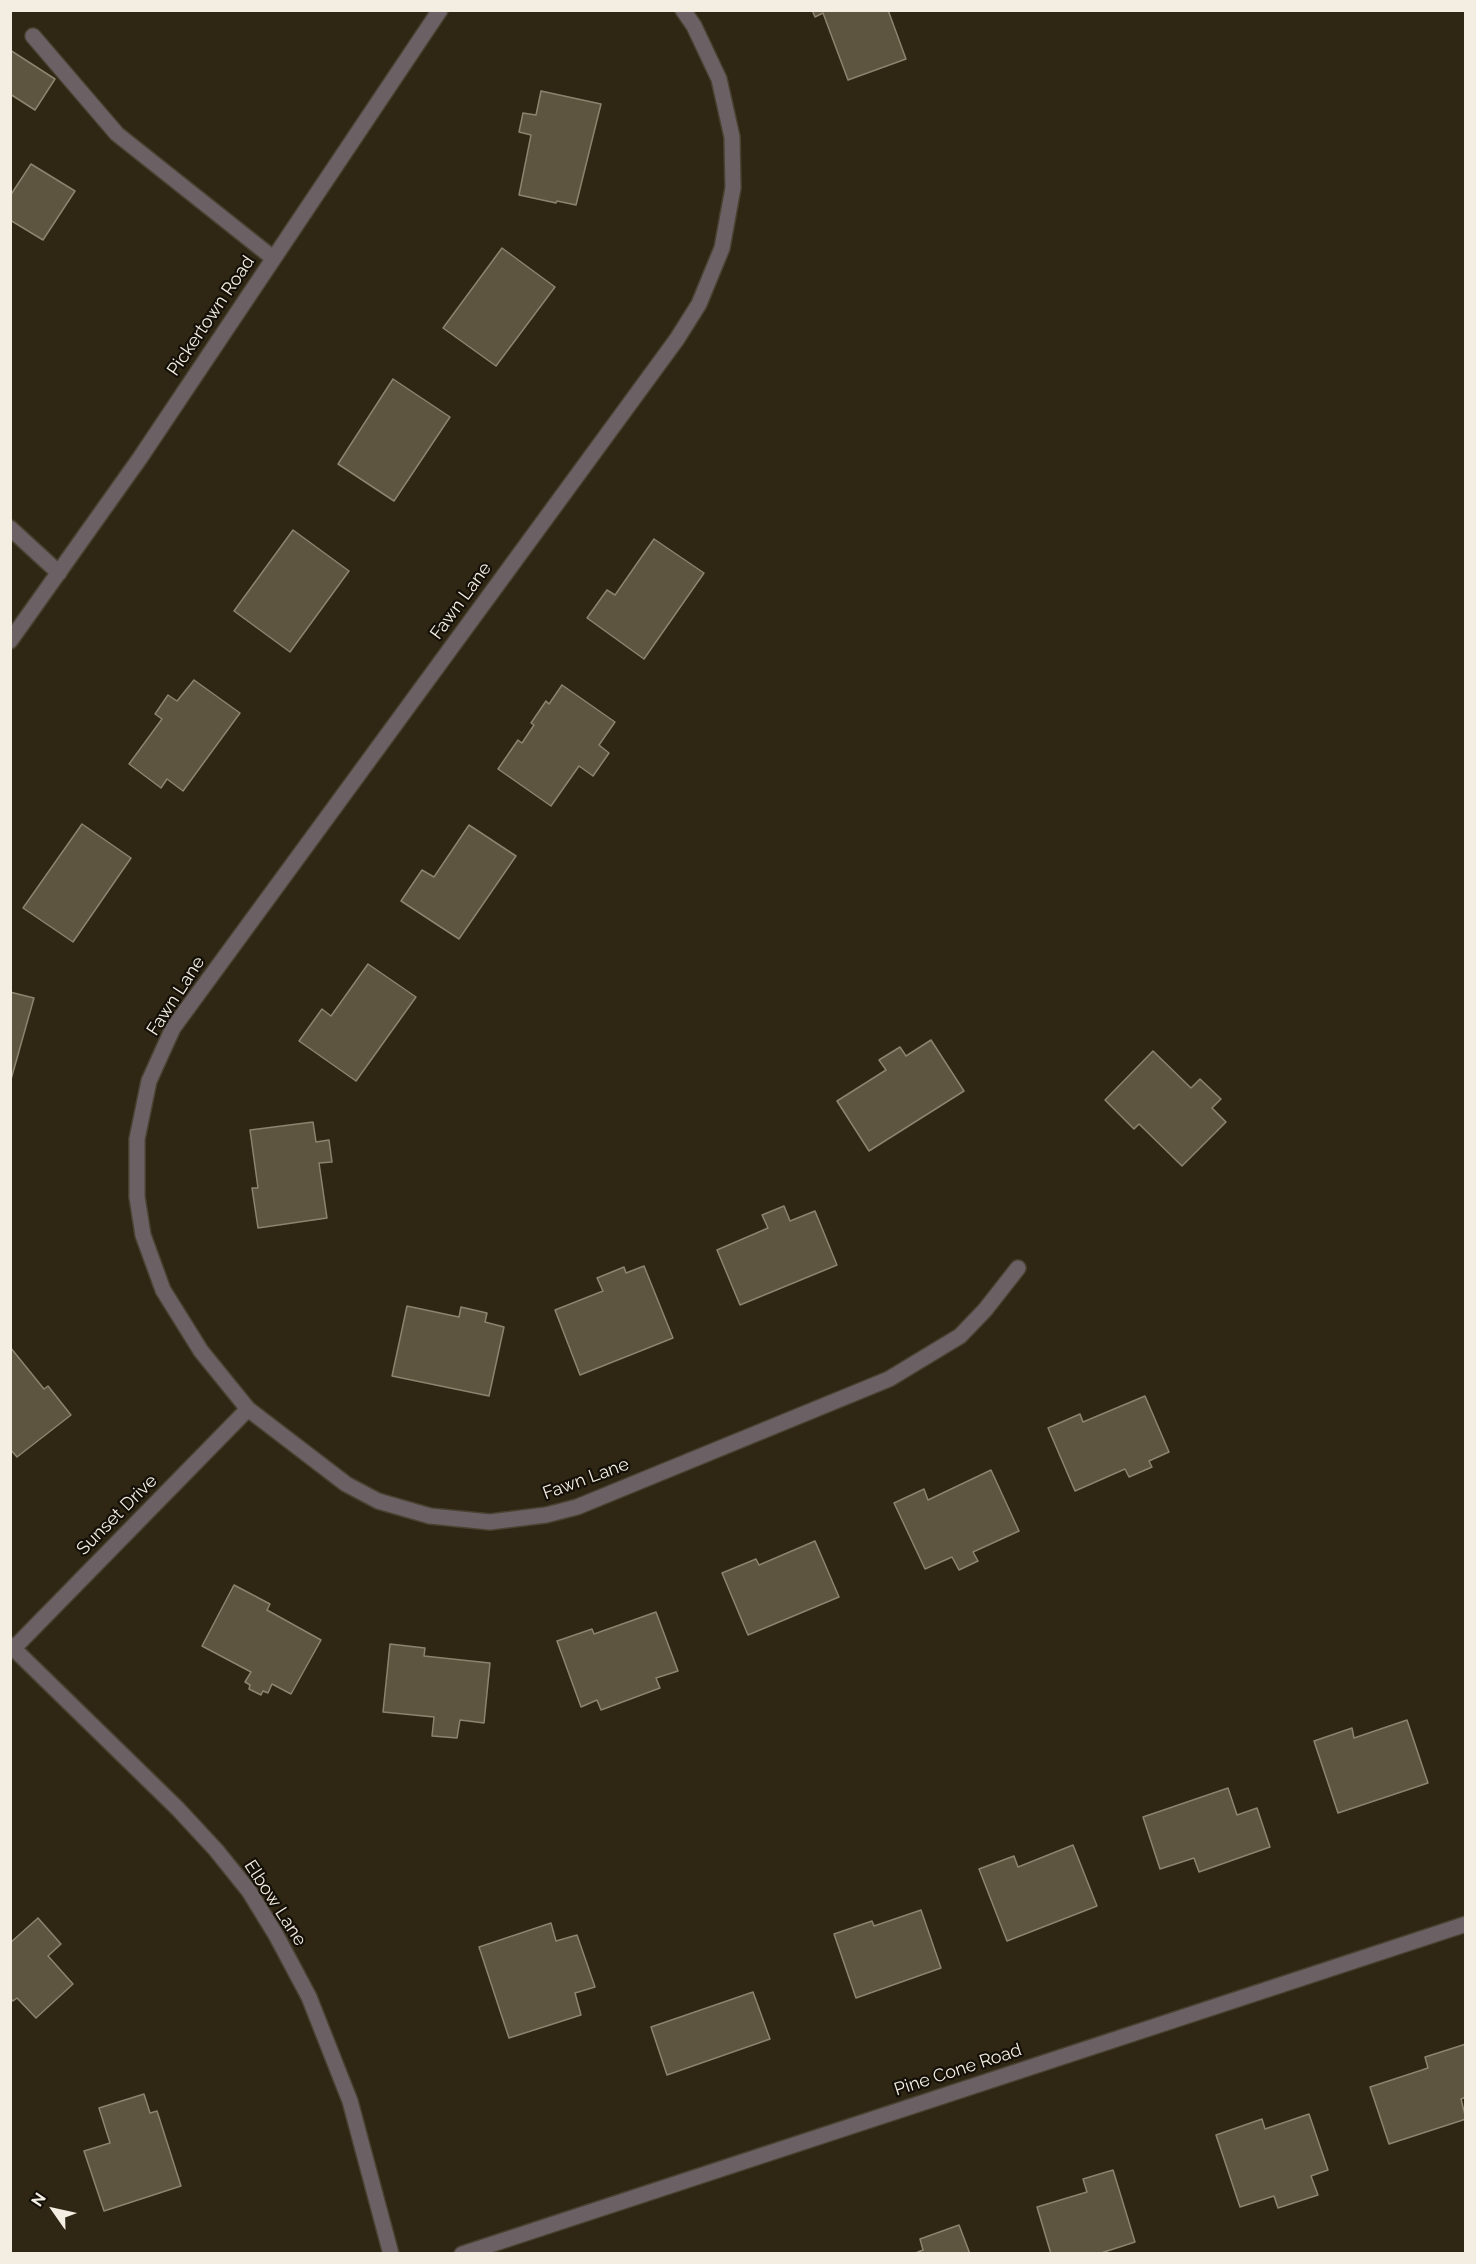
<!DOCTYPE html>
<html>
<head>
<meta charset="utf-8">
<style>
  body { margin:0 }
  #map { position:relative; width:1476px; height:2264px; overflow:hidden; background:#2f2614; font-family:Raleway,sans-serif }
  canvas { display:block }
  .frame { position:absolute; inset:0; border:12px solid #f3ede2; pointer-events:none }
  .north { position:absolute; left:24px; top:2180px; width:60px; height:60px; -webkit-text-stroke:4px #141008; paint-order:stroke; rotate:304deg; font-size:16px; font-weight:700; line-height:24px; text-align:center; color:#f3ede2 }
  .north::after { content:''; display:block; margin:auto; width:21px; height:27px; background:#f3ede2; clip-path:polygon(50% 0,100% 100%,50% 72%,0 100%) }
</style>
</head>
<body>
<div id="map">
<canvas width="1476" height="2264"></canvas>
<div class="frame"></div>
<div class="north">N</div>
</div>
<script>
const ctx = document.querySelector('canvas').getContext('2d');
ctx.lineJoin = 'round';
function fill(path, color) { ctx.fillStyle = color; ctx.fill(path, 'evenodd'); }
const poly = rows => new Path2D(rows.map(r => 'M' + r).join(''));
function stroke(path, color, width, dash) { ctx.strokeStyle = color; ctx.lineWidth = width; ctx.lineCap = dash ? 'butt' : 'round'; ctx.setLineDash(dash || []); ctx.stroke(path); }
function drawText(font, color, halo, rows, align = 'center') {
  ctx.font = font + ' Raleway,sans-serif'; ctx.lineWidth = 4.5; ctx.setLineDash([]); ctx.textBaseline = 'middle'; ctx.strokeStyle = halo; ctx.fillStyle = color; for (const [text, x, y, turn = 0] of rows) {
    ctx.save(); ctx.translate(x, y); ctx.rotate((+turn || 0) * Math.PI / 180); ctx.textAlign = isNaN(turn) ? turn : align; if (halo) ctx.strokeText(text, 0, 0); ctx.fillText(text, 0, 0); ctx.restore();
  }
}
const building = poly([
  [812,10,888,10,906,59,848,80,823,13,815,17,812,10],
  [10,50,55,79,35,110,10,94,10,50],
  [541,91,601,104,576,205,557,201,556,203,519,195,531,135,519,132,523,113,536,115,541,91],
  [31,164,75,191,43,240,10,220,10,196,31,164],
  [502,248,555,287,496,366,443,328,502,248],
  [393,379,450,417,394,501,338,464,393,379],
  [293,530,349,571,290,652,234,611,293,530],
  [654,539,704,573,644,659,587,618,607,590,615,595,654,539],
  [194,680,240,713,183,791,167,779,161,788,129,764,162,719,155,714,168,695,177,701,194,680],
  [562,685,615,722,599,745,609,753,593,776,579,766,551,806,498,769,518,740,522,743,534,725,531,723,546,701,549,704,562,685],
  [82,824,131,858,73,942,23,908,82,824],
  [469,825,516,856,459,939,401,901,422,870,434,877,469,825],
  [368,964,416,997,356,1081,299,1041,322,1009,331,1016,368,964],
  [10,992,34,998,10,1083,10,992],
  [931,1040,964,1091,869,1151,837,1101,886,1070,879,1060,900,1047,906,1056,931,1040],
  [1153,1051,1191,1088,1200,1079,1221,1099,1212,1108,1226,1122,1182,1166,1139,1124,1134,1129,1105,1100,1153,1051],
  [313,1122,316,1142,329,1140,332,1162,319,1163,327,1218,258,1228,252,1188,258,1188,250,1130,313,1122],
  [784,1206,790,1221,815,1211,837,1265,740,1305,717,1250,768,1228,762,1215,784,1206],
  [644,1266,673,1338,580,1375,555,1310,603,1291,597,1278,624,1267,626,1273,644,1266],
  [407,1306,459,1317,461,1307,487,1313,485,1322,504,1327,489,1396,392,1376,407,1306],
  [10,1347,44,1389,48,1386,71,1415,17,1457,10,1449,10,1347],
  [1145,1396,1169,1452,1149,1461,1152,1467,1129,1477,1125,1469,1075,1491,1048,1428,1080,1414,1083,1422,1145,1396],
  [991,1470,1019,1531,973,1552,978,1561,959,1570,952,1557,925,1569,894,1503,924,1489,928,1500,991,1470],
  [815,1541,839,1597,748,1635,722,1573,756,1559,759,1565,815,1541],
  [234,1585,270,1604,267,1610,321,1640,291,1694,272,1684,268,1693,263,1691,261,1695,249,1689,250,1685,245,1682,251,1672,202,1646,234,1585],
  [656,1612,678,1671,656,1678,660,1688,601,1710,597,1700,581,1707,557,1641,592,1629,594,1634,656,1612],
  [390,1644,425,1648,424,1656,490,1663,484,1723,460,1720,457,1738,432,1736,434,1717,383,1712,390,1644],
  [1407,1720,1428,1783,1338,1813,1314,1741,1352,1728,1354,1738,1407,1720],
  [1228,1788,1237,1815,1257,1808,1270,1847,1199,1872,1194,1858,1160,1869,1143,1817,1228,1788],
  [1073,1845,1097,1906,1007,1941,979,1869,1014,1856,1018,1867,1073,1845],
  [921,1910,941,1968,856,1998,834,1934,872,1921,874,1926,921,1910],
  [38,1918,61,1944,48,1956,73,1984,36,2018,17,1998,13,2001,10,1998,10,1943,38,1918],
  [551,1923,556,1941,577,1935,595,1987,575,1993,581,2015,509,2038,479,1947,551,1923],
  [753,1992,770,2039,667,2075,651,2027,753,1992],
  [1466,2044,1466,2097,1461,2099,1466,2119,1389,2144,1370,2087,1428,2068,1425,2057,1466,2044],
  [144,2094,150,2113,157,2111,181,2186,104,2211,84,2151,110,2143,99,2108,144,2094],
  [1309,2114,1328,2170,1311,2176,1318,2195,1278,2208,1274,2196,1240,2207,1216,2135,1262,2119,1265,2129,1309,2114],
  [1113,2170,1135,2242,1098,2254,1051,2254,1037,2207,1087,2192,1083,2179,1113,2170],
  [959,2225,970,2254,913,2254,923,2250,920,2239,959,2225]
]);
fill(building, '#5e5541');
stroke(building, '#8d836e', 1.5);
const service = poly([
  [33,36,117,134,273,258],
  [10,528,59,573]
]);
const minor = poly([
  [683,10,694,26,719,79,732,137,733,188,722,248,699,304,677,339,173,1028,149,1081,137,1139,137,1197,143,1235,163,1290,201,1351,248,1409,346,1484,378,1501,430,1516,490,1522,546,1515,577,1507,889,1379,960,1336,985,1310,1018,1268],
  [10,1645,178,1809,216,1850,249,1891,276,1935,309,1997,350,2101,391,2254],
  [14,1648,248,1409],
  [462,2254,1466,1924]
]);
const tertiary = poly([
  [10,641,140,458,440,10]
]);
stroke(service, '#4a4231', 18);
stroke(minor, '#4a4231', 18);
stroke(tertiary, '#4a4231', 18);
stroke(service, '#6b6064', 15);
stroke(minor, '#6b6064', 15);
stroke(tertiary, '#6b6064', 15);
drawText('18px', '#f3ede2', '#141008', [
  ["Pickertown Road",211,316,-56],
  ["Fawn Lane",461,601,-54],
  ["Fawn Lane",176,996,-57],
  ["Fawn Lane",586,1479,-20],
  ["Sunset Drive",117,1515,-45],
  ["Elbow Lane",275,1903,57],
  ["Pine Cone Road",958,2070,-18]
]);
</script>
</body>
</html>
